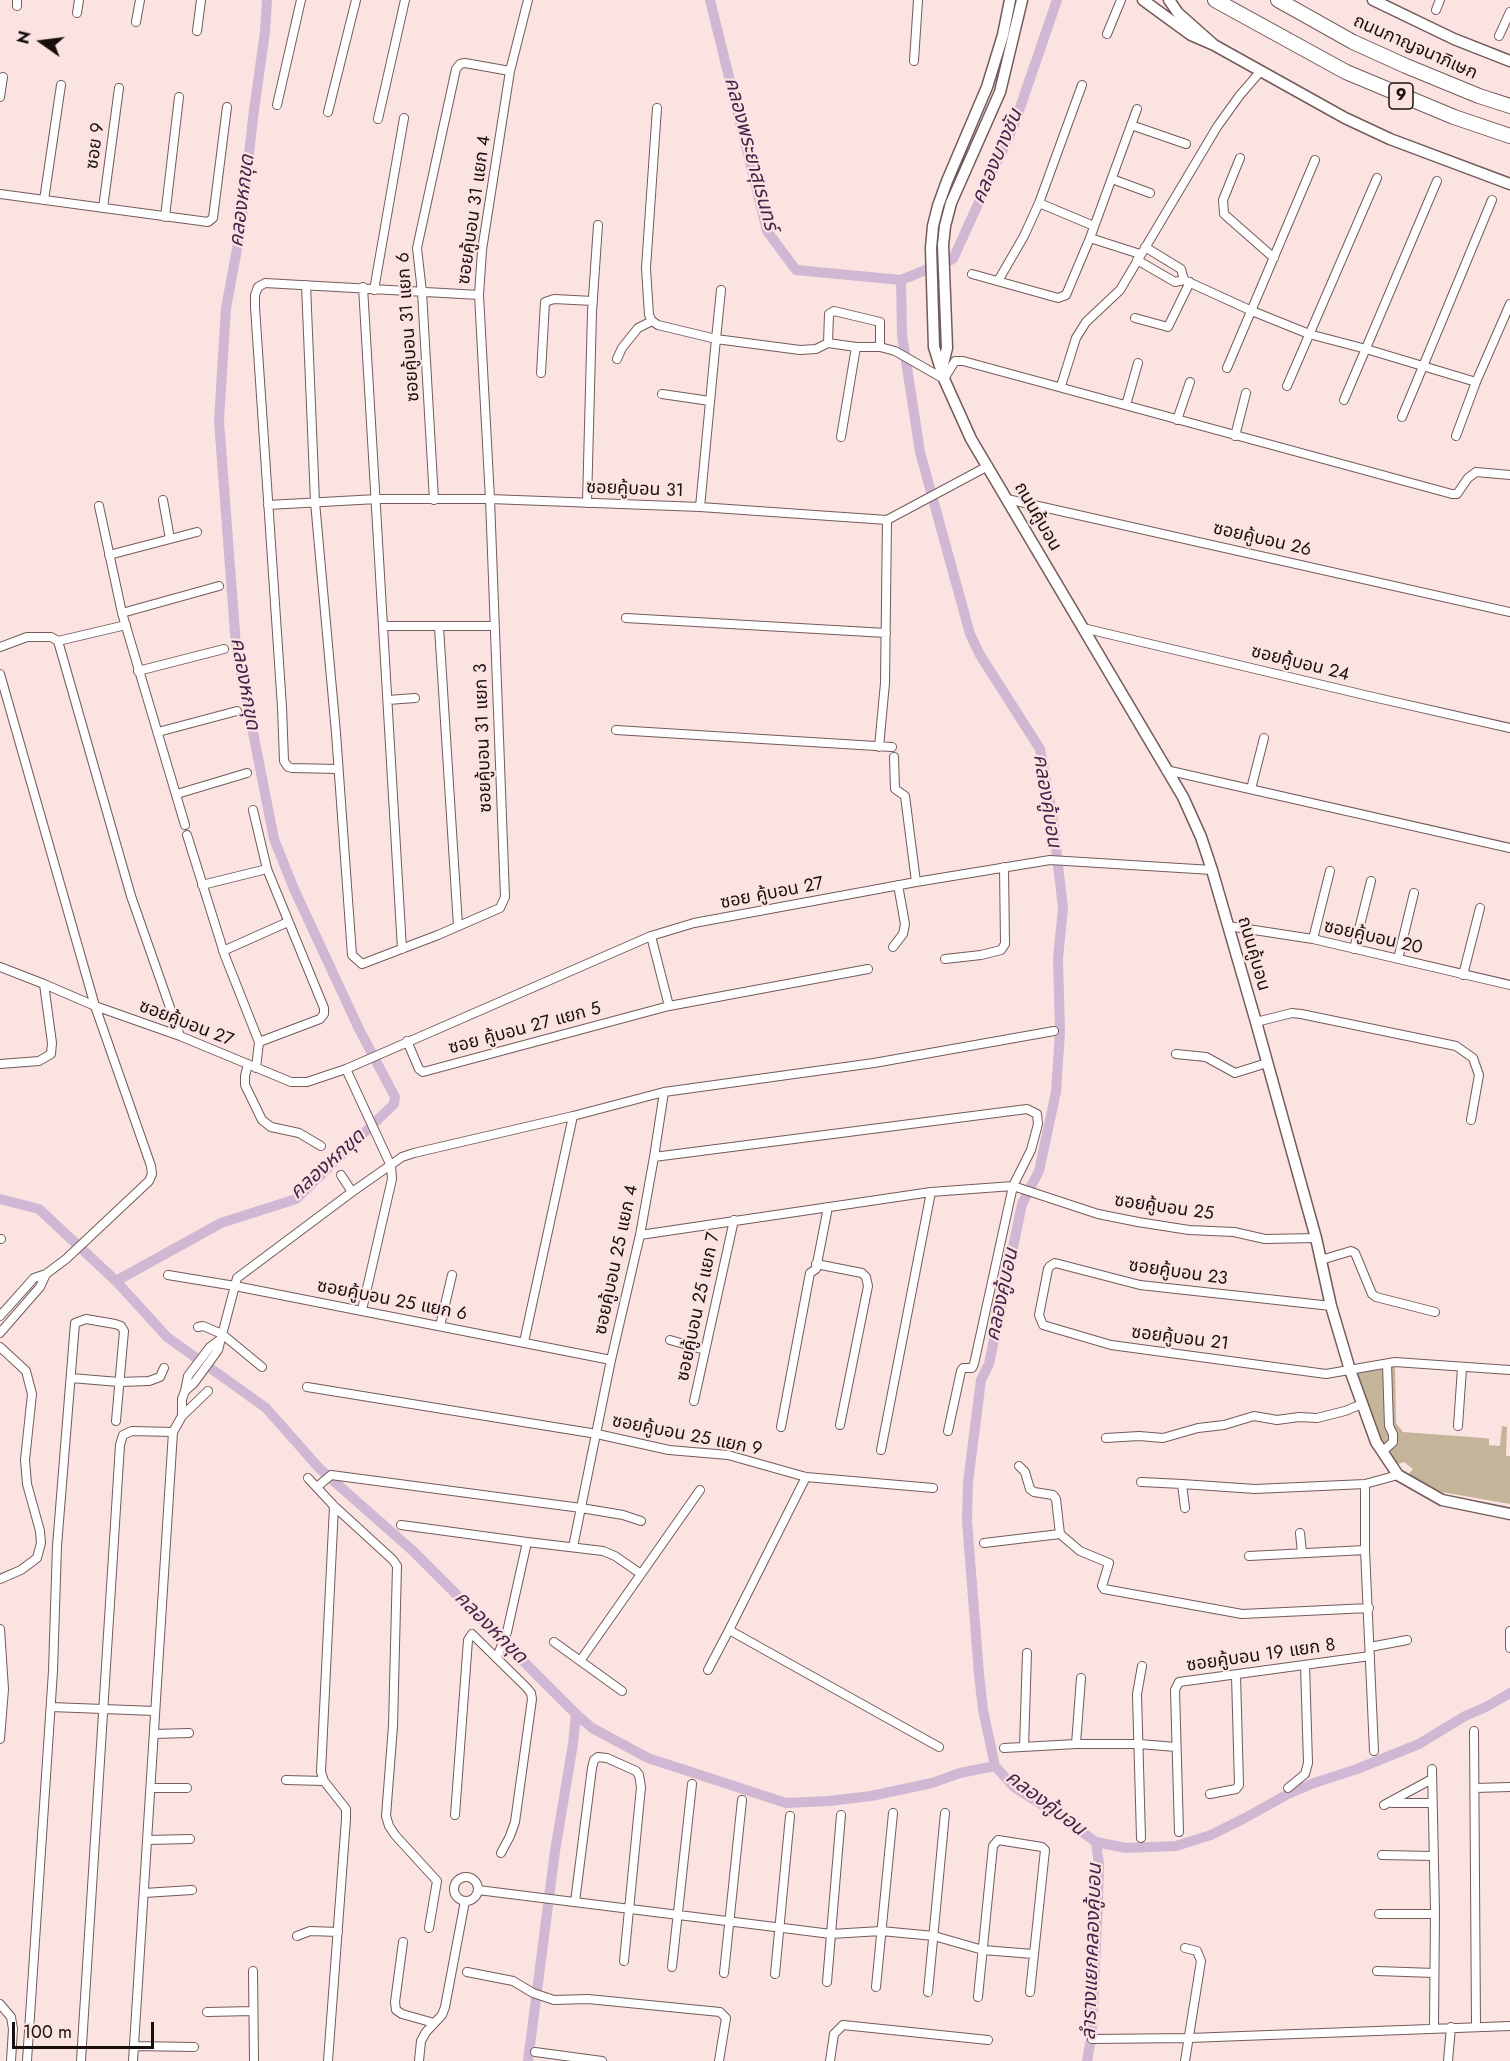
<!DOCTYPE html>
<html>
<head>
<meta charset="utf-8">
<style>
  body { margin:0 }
  #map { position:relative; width:1510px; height:2061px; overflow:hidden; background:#fbe3e2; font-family:Jost,sans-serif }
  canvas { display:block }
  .north { position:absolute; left:12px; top:12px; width:60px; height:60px; -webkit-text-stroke:4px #fbe3e2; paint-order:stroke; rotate:284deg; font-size:16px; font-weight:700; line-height:24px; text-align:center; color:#190f0f }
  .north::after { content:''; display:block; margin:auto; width:21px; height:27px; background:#190f0f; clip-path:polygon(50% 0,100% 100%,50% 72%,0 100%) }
  .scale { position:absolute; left:12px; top:2022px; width:142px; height:27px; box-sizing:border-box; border:3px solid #190f0f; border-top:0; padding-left:8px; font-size:18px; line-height:21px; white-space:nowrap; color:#190f0f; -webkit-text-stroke:4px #fbe3e2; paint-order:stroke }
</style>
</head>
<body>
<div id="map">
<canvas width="1510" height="2061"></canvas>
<div class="north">N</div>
<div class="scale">100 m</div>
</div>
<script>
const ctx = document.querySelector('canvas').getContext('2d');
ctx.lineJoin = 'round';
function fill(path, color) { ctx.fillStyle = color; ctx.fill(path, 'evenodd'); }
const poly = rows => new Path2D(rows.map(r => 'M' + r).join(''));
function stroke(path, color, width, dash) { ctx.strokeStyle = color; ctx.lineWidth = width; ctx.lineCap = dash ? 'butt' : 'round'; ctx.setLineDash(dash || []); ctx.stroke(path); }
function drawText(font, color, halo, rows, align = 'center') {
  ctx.font = font + ' Jost,"Noto Sans Thai",sans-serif'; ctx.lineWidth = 4.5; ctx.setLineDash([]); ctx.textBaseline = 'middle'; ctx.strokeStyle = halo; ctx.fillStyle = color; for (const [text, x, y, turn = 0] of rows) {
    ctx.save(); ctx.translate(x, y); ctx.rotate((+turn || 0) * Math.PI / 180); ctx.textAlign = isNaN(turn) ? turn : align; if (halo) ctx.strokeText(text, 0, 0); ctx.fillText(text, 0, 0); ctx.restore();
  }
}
fill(poly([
  [1395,1362,1396,1423,1403,1432,1484,1438,1489,1439,1489,1445,1500,1446,1502,1426,1507,1427,1506,1456,1510,1456,1510,1504,1442,1492,1406,1477,1413,1469,1404,1462,1395,1465,1378,1437,1352,1371]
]), '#c4b49a');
stroke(poly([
  [267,0,265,32,254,110,240,233,226,308,219,421,236,646,274,839,294,889,359,1029,395,1097,394,1104,296,1199,221,1223,116,1281,167,1337,266,1408,319,1468,413,1551,576,1714,573,1744,555,1851,528,2061],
  [710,0,767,231,796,270,901,280,953,259,1014,125,1057,0],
  [901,280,902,335,920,452,970,634,980,655,1040,749,1052,813,1063,908,1058,958,1060,1032,1056,1092,1039,1171,1022,1204,989,1364,981,1380,968,1482,967,1521,979,1674,983,1710,995,1766,1014,1787,1060,1816,1096,1842,1126,1848,1176,1846,1211,1835,1245,1818,1288,1794,1314,1783,1357,1769,1419,1744,1465,1716,1486,1707,1510,1693],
  [0,1199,39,1209,116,1281],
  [576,1714,592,1728,648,1758,786,1803,829,1801,871,1796,932,1783,960,1773,995,1766],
  [1087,2061,1092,2033,1098,1900,1099,1865,1096,1842]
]), '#d0b8d4', 10);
const minor = poly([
  [17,6,17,0],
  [1436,10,1440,0],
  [77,13,79,0],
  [136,22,140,0],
  [197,31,201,0],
  [1107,34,1121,0],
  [1499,36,1510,12],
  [914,61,918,0],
  [0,97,3,77],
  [277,105,301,0],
  [657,108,646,268,649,315,652,321,658,325,716,339,700,507],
  [328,112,356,0],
  [378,119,405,0],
  [1131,125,1186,144],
  [1240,158,1223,200,1224,214,1274,258],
  [1112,179,1150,193],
  [0,194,208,222,213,218,227,107],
  [44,200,61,85],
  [1039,203,1094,226],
  [103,208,119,88],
  [165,217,179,97],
  [1090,238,1140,254],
  [1137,260,1175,282,1184,280,1181,269,1145,247],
  [972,274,1058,298,1066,295,1090,238,1137,109],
  [1184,280,1252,311,1309,334,1366,349,1476,382],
  [998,281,1024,236,1039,203,1082,85],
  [306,285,315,502,336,733,352,955,362,964,438,935,500,908,505,897,490,499,479,295,482,250,510,71,528,0],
  [363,287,402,949],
  [374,290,404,118],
  [721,290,716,339,800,350,816,349,828,343],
  [1135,318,1168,327,1190,282],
  [880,347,880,322,834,311,829,314,828,343,856,347,880,347,895,351,944,379,955,361,963,361,1452,494,1457,494,1468,478,1476,472,1510,475],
  [617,359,622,348,638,328,652,321],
  [1227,368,1315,160],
  [541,373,545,302,554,299,593,301],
  [1061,386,1076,338,1086,322,1120,290,1217,127,1240,95,1260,72],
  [1287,386,1377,178],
  [662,394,710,401],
  [1344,400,1437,181],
  [1126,405,1138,363],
  [1402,417,1492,200],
  [1177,420,1190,382],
  [1235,436,1246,393],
  [1456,436,1476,382,1510,304],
  [841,437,856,347],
  [1007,499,1510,612],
  [163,500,170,539],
  [434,500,422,292,417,248,456,69,460,64,465,63,510,71],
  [587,503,592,312,598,225],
  [268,505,377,499,490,499,700,507,887,520,988,466],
  [99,506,122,613,185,825],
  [109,555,197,532],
  [122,613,219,586],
  [626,618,886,633],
  [383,626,494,626],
  [439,627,458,926],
  [1083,628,1373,697,1510,728],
  [58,641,126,625],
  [0,647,27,637,51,637,58,641,131,896,180,1036],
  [138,671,224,649],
  [0,674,95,1006,151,1166,152,1174,149,1181,66,1259,46,1274,34,1278,0,1316],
  [388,700,415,698],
  [616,730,892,747],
  [158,732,237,711],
  [879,747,885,683,887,520],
  [894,757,895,789,905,796,916,882],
  [338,769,292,768,288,767,284,761,282,707,255,307,255,295,258,287,265,283,479,295],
  [1166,770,1510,848],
  [1251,789,1264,738],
  [177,794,247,773],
  [253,810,267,869,324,1008,324,1014,320,1019,259,1042],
  [187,835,225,956,259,1042,256,1068],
  [202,885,267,869],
  [1228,926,1313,939,1510,985],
  [651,936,669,1006],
  [1313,939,1330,871],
  [893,947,903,934,905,924,898,885],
  [1354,949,1371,881],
  [223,951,288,922],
  [945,959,981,955,1001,950,1005,944,1004,867],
  [1398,959,1414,893],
  [0,967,44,984,95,1006,180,1036,291,1082,307,1082,346,1069,651,936,694,923,916,882,1050,860,1212,870],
  [1463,975,1480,908],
  [1256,1022,1292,1013,1301,1014,1456,1046,1473,1058,1479,1075,1471,1120],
  [407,1041,419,1069,423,1072,669,1006,868,969],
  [1176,1054,1206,1057,1235,1073,1267,1063],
  [0,1064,39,1061,51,1054,52,1043,44,984],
  [248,1064,245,1076,245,1085,262,1120,271,1127,299,1133,321,1146],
  [346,1069,391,1166,392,1179,362,1310],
  [654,1157,1027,1109,1037,1114,1038,1124,1031,1150,1013,1186,1098,1214,1138,1222,1189,1230,1234,1232,1265,1239,1316,1238],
  [341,1175,352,1192],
  [640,1235,931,1192,1013,1186,974,1364,972,1368,963,1368,961,1371,948,1431],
  [0,1239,1,1239],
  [1321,1260,1351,1251,1355,1253,1372,1294,1376,1297,1435,1312],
  [816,1264,862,1273,866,1277,868,1286,840,1425],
  [168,1275,235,1286,611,1360],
  [1331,1306,1140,1285,1055,1263,1050,1266,1048,1269,1039,1315,1043,1325,1111,1345,1326,1374,1395,1362,1510,1370],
  [440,1326,452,1275],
  [198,1327,203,1326,222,1334,262,1367],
  [0,1333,40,1287,46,1274],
  [670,1340,705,1350],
  [524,1342,573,1116],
  [0,1347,26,1371,32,1394,25,1460,27,1484,40,1531,41,1543,37,1558,21,1570,0,1579],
  [71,1378,119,1382,149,1381,160,1377,164,1368],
  [307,1387,597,1434,669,1450,728,1455,806,1477,933,1488],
  [185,1391,188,1376,210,1347,221,1339],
  [694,1401,734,1220],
  [182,1416,208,1391],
  [1458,1426,1462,1368],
  [781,1427,810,1273,816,1269,828,1207],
  [1106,1438,1139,1436,1163,1438,1198,1428,1224,1425,1254,1416,1277,1420,1299,1417,1317,1418,1345,1411,1362,1404],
  [881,1450,931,1192],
  [1382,1452,1393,1442,1393,1434,1389,1426,1387,1364],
  [1019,1466,1025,1472,1030,1489,1034,1492,1053,1495,1056,1499,1060,1534,1080,1551,1109,1563,1102,1586,1104,1589,1242,1614,1369,1608],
  [806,1477,729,1630,939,1747],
  [308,1478,334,1506,393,1560,397,1566,393,1726,386,1816,389,1826,395,1835,437,1881,429,1928],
  [1141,1482,1182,1484],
  [1365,1484,1365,1550,1374,1751],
  [317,1487,331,1475,581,1508,623,1515,641,1521],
  [1185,1508,1182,1484,1255,1489,1365,1484,1398,1475],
  [401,1525,527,1542],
  [1300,1533,1302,1553],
  [984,1543,1060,1534],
  [573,1547,611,1360,640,1235,654,1157,664,1092],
  [1249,1556,1365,1550],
  [0,1629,4,1689,0,1739],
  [1510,1631,1510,1648],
  [554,1642,622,1691],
  [1370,1647,1407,1640],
  [497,1657,507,1632,527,1542,603,1551,615,1556,641,1574],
  [580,1661,700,1490],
  [708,1670,729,1630],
  [51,1707,155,1711],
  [1474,1731,1476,2026],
  [154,1734,189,1733],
  [1076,1744,1081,1678],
  [1024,1747,1027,1653],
  [1004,1748,1076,1744,1139,1744,1176,1747],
  [1432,1769,1435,1910,1434,2027],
  [286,1780,324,1781],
  [151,1788,187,1788],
  [1288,1788,1305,1774,1308,1763,1305,1665],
  [1475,1788,1510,1787],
  [1210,1794,1236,1789,1239,1785,1236,1675],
  [1392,1803,1432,1803],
  [1384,1805,1432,1779],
  [455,1815,468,1640,472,1634,526,1687,531,1693,532,1699,515,1822,510,1836,501,1853],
  [1179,1832,1175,1690,1179,1682,1370,1656],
  [1141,1838,1137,1694,1142,1666],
  [147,1840,190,1839],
  [1382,1855,1433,1856],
  '454 1889a12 12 0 1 1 24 0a12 12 0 1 1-24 0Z',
  [478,1890,831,1934,881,1931,934,1936,983,1950,1033,1954],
  [144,1893,192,1890],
  [575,1902,592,1768,594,1760,598,1757,607,1758,636,1771,639,1775,641,1787,624,1961],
  [1379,1914,1435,1914],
  [297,1936,310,1931,338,1932],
  [403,1942,395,2002,396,2010,402,2014,434,2023],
  [672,1967,692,1784],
  [253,1971,254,2061],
  [1377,1971,1434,1973],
  [467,1972,513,1981,533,1993,554,2000,588,1999,720,2012,726,2018,719,2061],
  [724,1973,742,1800],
  [775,1974,790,1816],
  [827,1982,841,1815],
  [876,1987,893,1813],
  [928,1992,945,1813],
  [978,1997,993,1846,998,1840,1042,1847,1045,1850,1030,1992],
  [0,2004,11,2017,13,2029,11,2061],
  [207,2012,253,2011],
  [1092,2039,1189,2038,1510,2026],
  [134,2046,194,2047],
  [535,2052,602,2061],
  [27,2061,53,1671,57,1546,75,1323,86,1319,115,1324,121,1326,124,1331,116,1421],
  [81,2061,120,1445,123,1435,132,1431,173,1432],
  [133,2061,173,1432,182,1416,182,1399,185,1391,194,1383,218,1350,237,1278,352,1192,402,1157,414,1153,573,1116,664,1092,874,1063,1054,1031],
  [328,2061,346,1819,346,1809,324,1781,321,1772,334,1506],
  [419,2061,421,2041,426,2032,442,2015,445,2007,465,1901],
  [830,2061,834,2034,843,2025,988,2040],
  [1185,2061,1201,1961,1197,1951,1185,1948],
  [1448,2061,1451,2027]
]);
const secondary = poly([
  [1010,0,1003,35,987,87,947,181,938,206,933,226,931,248,934,347,944,379,971,439,1183,797,1201,837,1212,870,1256,1022,1316,1238,1331,1306,1350,1370,1376,1442,1398,1475,1442,1500,1510,1514],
  [1143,0,1191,35,1214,45,1345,118,1390,139,1510,184],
  [1169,0,1178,13,1213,44],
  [1373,0,1454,39,1510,61],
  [942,368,947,348,943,245,945,226,951,203,1000,92,1022,0]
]);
const motorway = poly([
  [1215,0,1346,72,1454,117,1510,136],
  [1278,0,1353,42,1406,66,1479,96,1510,106]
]);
stroke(minor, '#735b5a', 10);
stroke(secondary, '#735b5a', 13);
stroke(motorway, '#735b5a', 16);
stroke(minor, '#fff', 8);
stroke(secondary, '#fff', 10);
stroke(motorway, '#fff', 14);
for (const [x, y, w] of [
  [1401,96,24]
]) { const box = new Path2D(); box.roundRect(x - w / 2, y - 13, w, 26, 4.5); ctx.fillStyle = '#fbe3e2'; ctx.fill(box); stroke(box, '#190f0f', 1.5); }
drawText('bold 16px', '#190f0f', null, [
  ["9",1401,96]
]);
drawText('18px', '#190f0f', '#fbe3e2', [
  ["ถนนกาญจนาภิเษก",1415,48,24],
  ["ซอย 9",96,146,-82],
  ["ซอยคู้บอน 31 แยก 4",475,210,-82],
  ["ซอยคู้บอน 31 แยก 6",409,327,-94],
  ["ซอยคู้บอน 31",635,490,2],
  ["ถนนคู้บอน",1037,517,60],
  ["ซอยคู้บอน 26",1262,540,13],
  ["ซอยคู้บอน 24",1300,664,14],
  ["ซอยคู้บอน 31 แยก 3",484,738,-92],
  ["ซอย คู้บอน 27",772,894,-11],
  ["ซอยคู้บอน 20",1373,938,13],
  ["ถนนคู้บอน",1253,954,74],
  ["ซอยคู้บอน 27",186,1024,21],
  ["ซอย คู้บอน 27 แยก 5",525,1029,-15],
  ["ซอยคู้บอน 25",1164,1208,8],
  ["ซอยคู้บอน 25 แยก 4",617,1260,-78],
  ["ซอยคู้บอน 23",1178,1273,8],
  ["ซอยคู้บอน 25 แยก 6",392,1301,11],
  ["ซอยคู้บอน 25 แยก 7",699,1307,-78],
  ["ซอยคู้บอน 21",1180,1339,7],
  ["ซอยคู้บอน 25 แยก 9",687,1436,11],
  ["ซอยคู้บอน 19 แยก 8",1261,1656,-8]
]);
drawText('italic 20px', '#44244a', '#fbe3e2', [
  ["คลองพระยาสุเรนทร์",750,154,75],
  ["คลองบางชัน",998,157,-67],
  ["คลองหกขุด",243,201,-83],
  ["คลองหกขุด",244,684,80],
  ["คลองคู้บอน",1046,801,81],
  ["คลองหกขุด",328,1165,-42],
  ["คลองคู้บอน",1003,1295,-78],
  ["คลองหกขุด",490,1628,45],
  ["คลองคู้บอน",1045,1804,37],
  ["ลำรางแยกคลองคู้บอน",1093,1952,-88]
]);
</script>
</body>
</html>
